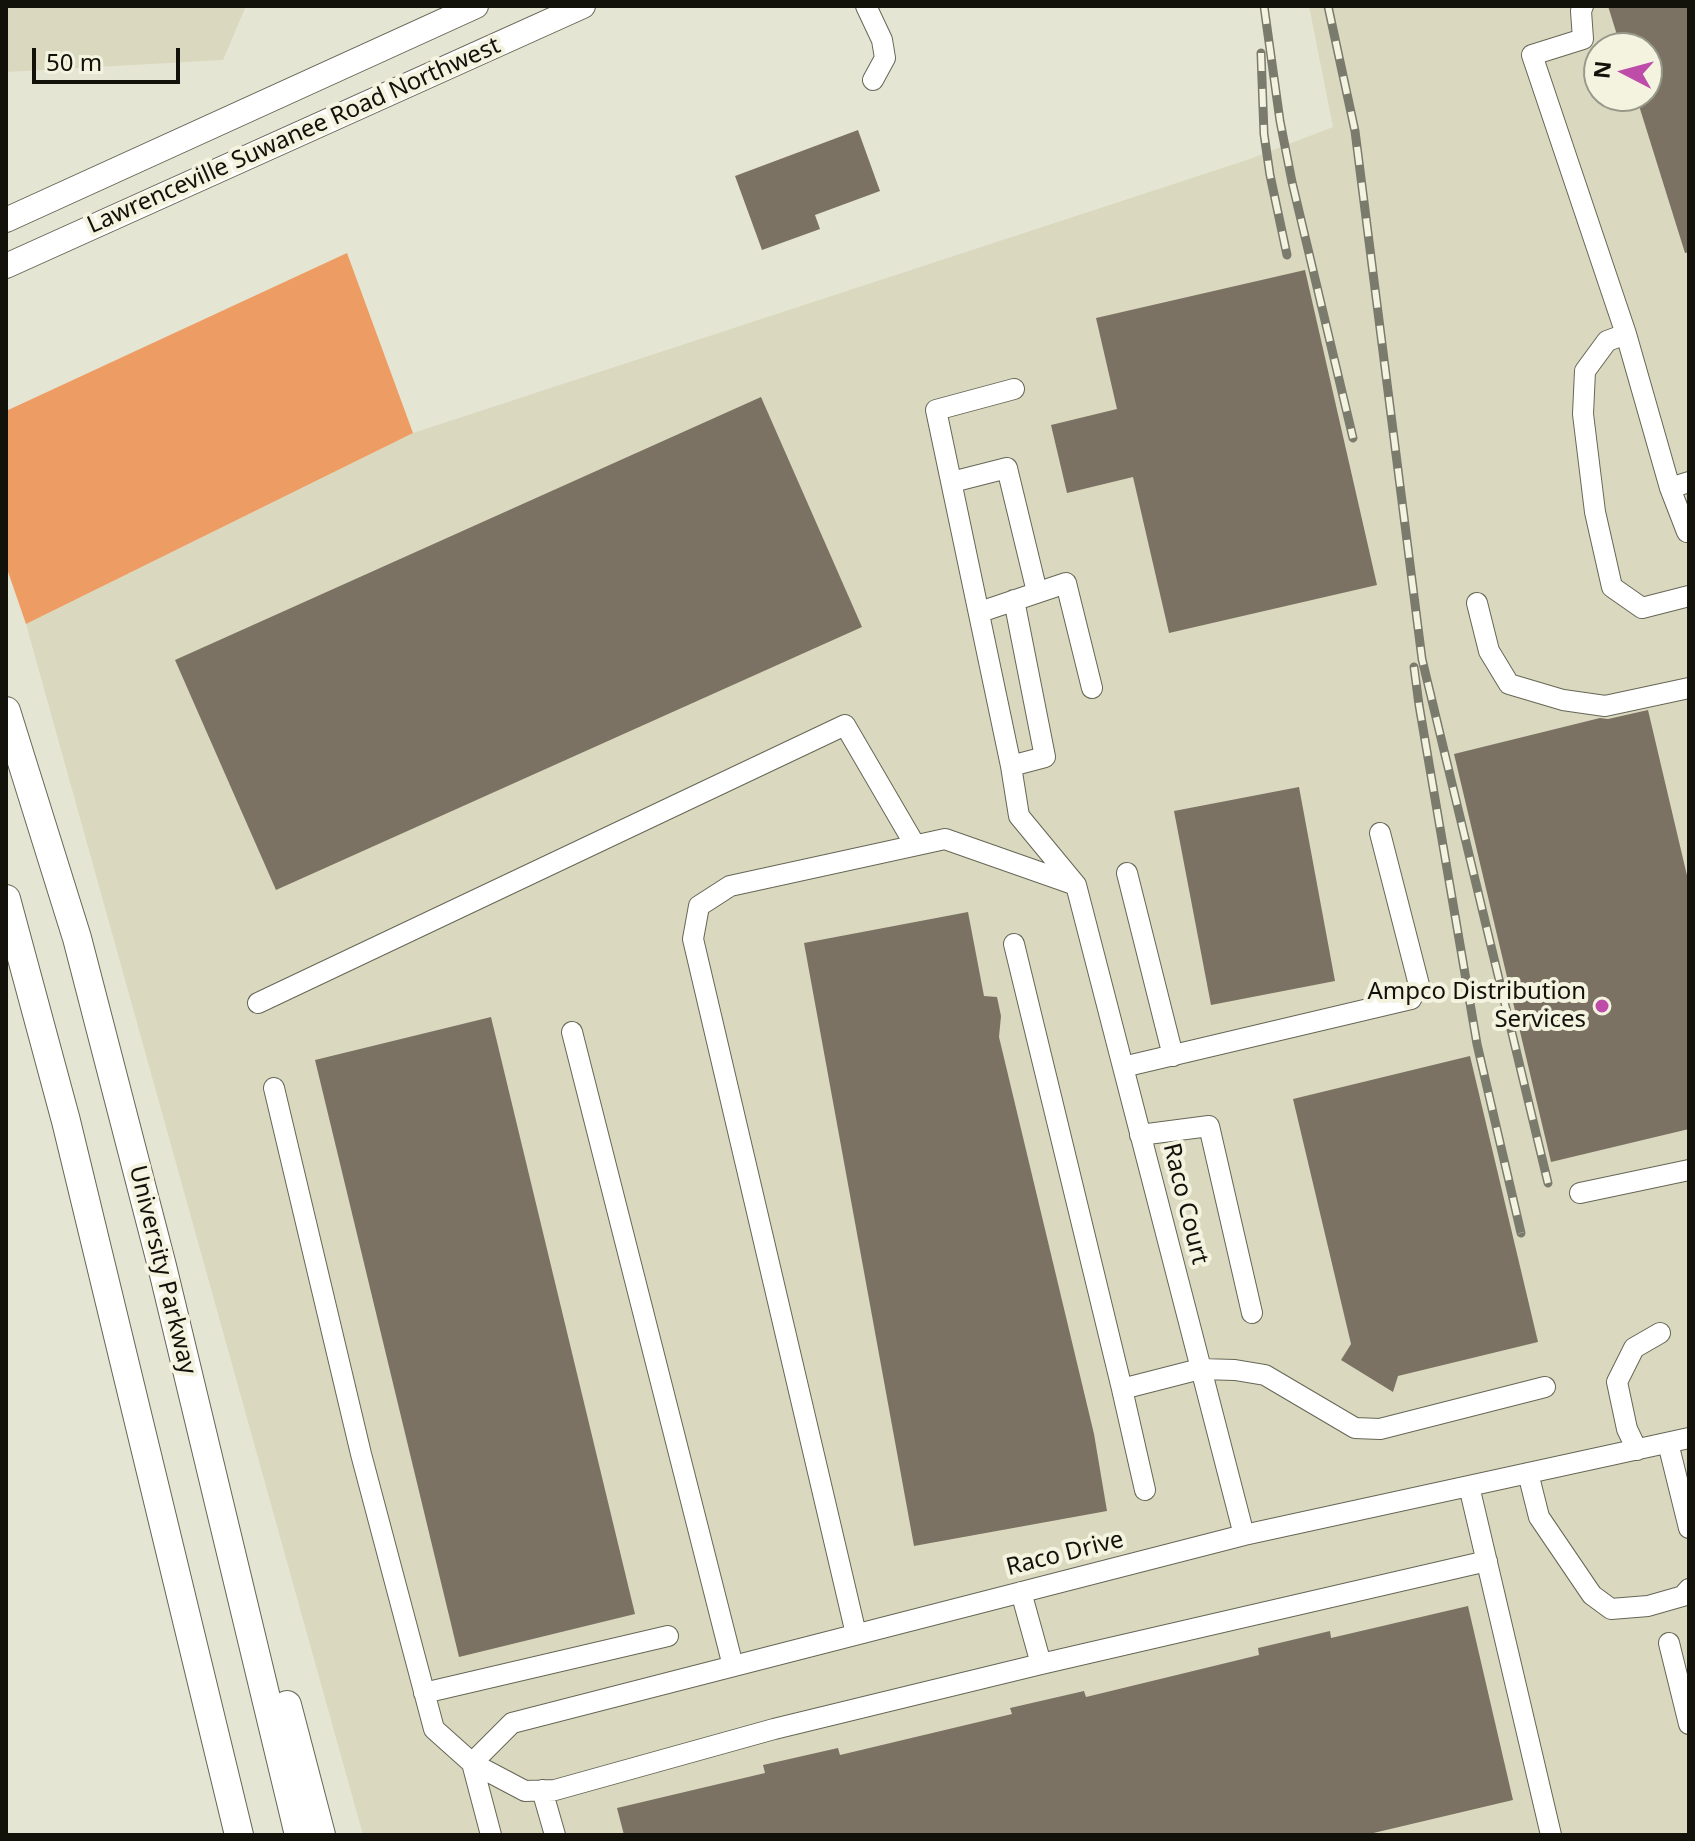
<!DOCTYPE html>
<html>
<head>
<meta charset="utf-8">
<style>
  body { margin:0 }
  #map { position:relative; width:1695px; height:1841px; overflow:hidden; background:#e5e5d3; font-family:"Noto Sans",sans-serif }
  canvas { display:block }
  .frame { position:absolute; inset:0; border:8px solid #12120b; pointer-events:none }
  .north { position:absolute; left:1583px; top:32px; width:80px; height:80px; box-sizing:border-box; background:#f3f3e0; border:2px solid #99998b; border-radius:50%; rotate:276deg; font-size:22px; font-weight:700; line-height:32px; text-align:center; color:#12120b }
  .north::after { content:''; display:block; margin:auto; width:28px; height:36px; background:#be4da9; clip-path:polygon(50% 0,100% 100%,50% 72%,0 100%) }
  .scale { position:absolute; left:32px; top:48px; width:148px; height:36px; box-sizing:border-box; border:4px solid #12120b; border-top:0; padding-left:10px; font-size:24px; line-height:28px; white-space:nowrap; color:#12120b; -webkit-text-stroke:6px #f3f3e0; paint-order:stroke }
</style>
</head>
<body>
<div id="map">
<canvas width="1695" height="1841"></canvas>
<div class="frame"></div>
<div class="north">N</div>
<div class="scale">50 m</div>
</div>
<script>
const ctx = document.querySelector('canvas').getContext('2d');
ctx.lineJoin = 'round';
function fill(path, color) { ctx.fillStyle = color; ctx.fill(path, 'evenodd'); }
const poly = rows => new Path2D(rows.map(r => 'M' + r).join(''));
function stroke(path, color, width, dash) { ctx.strokeStyle = color; ctx.lineWidth = width; ctx.lineCap = dash ? 'butt' : 'round'; ctx.setLineDash(dash || []); ctx.stroke(path); }
function drawText(font, color, halo, rows, align = 'center') {
  ctx.font = font + ' "Noto Sans",sans-serif'; ctx.lineWidth = 8; ctx.setLineDash([]); ctx.textBaseline = 'middle'; ctx.strokeStyle = halo; ctx.fillStyle = color; for (const [text, x, y, turn = 0] of rows) {
    ctx.save(); ctx.translate(x, y); ctx.rotate((+turn || 0) * Math.PI / 180); ctx.textAlign = isNaN(turn) ? turn : align; if (halo) ctx.strokeText(text, 0, 0); ctx.fillText(text, 0, 0); ctx.restore();
  }
}
fill(poly([
  [6,6,246,6,223,60,6,72],
  [1309,6,1689,6,1689,1835,363,1835,26,624,413,433,1247,160,1333,127],
  [1599,48,1647,48,1647,96,1599,96]
]), '#dad9bf');
fill(poly([
  [347,253,413,433,26,624,6,566,6,411]
]), '#ed9c64');
fill(poly([
  [1608,6,1689,6,1689,252,1685,253,1636,96,1647,96,1647,48,1621,48],
  [858,130,880,191,815,215,820,229,762,250,735,176],
  [1305,270,1377,585,1169,633,1133,477,1067,493,1051,425,1117,409,1096,318],
  [761,397,862,627,276,890,175,660],
  [1648,710,1689,884,1689,1129,1551,1162,1454,754,1600,718,1608,719],
  [1299,787,1335,981,1211,1005,1174,811],
  [968,912,984,996,997,997,1001,1016,999,1037,1094,1434,1107,1511,914,1546,804,943],
  [491,1017,635,1614,459,1657,315,1060],
  [1470,1056,1538,1342,1398,1376,1393,1392,1341,1360,1351,1344,1293,1099],
  [1468,1606,1513,1800,1365,1835,624,1835,617,1808,765,1773,763,1765,838,1748,840,1755,1012,1714,1010,1708,1084,1691,1086,1697,1259,1655,1258,1648,1330,1631,1331,1638]
]), '#7b7263');
const minor = poly([
  [866,6,882,40,885,58,873,80],
  [1583,6,1581,11,1583,39,1532,55,1626,334],
  [952,482,1007,468,1037,592],
  [1689,482,1670,488,1626,334,1607,341,1585,371,1583,414,1595,512,1612,587,1642,608,1689,596],
  [1670,488,1687,532,1689,531],
  [1014,600,1045,757,1011,766,1019,816,1076,885,1244,1535],
  [1477,603,1489,651,1509,684,1563,700,1605,706,1689,688],
  [980,612,1066,583,1092,688],
  [1011,766,936,410,1014,389],
  [1127,873,1173,1056],
  [1014,944,1122,1389,1200,1369,1235,1370,1265,1375,1355,1428,1380,1429,1545,1387],
  [258,1003,845,725,915,845],
  [572,1032,733,1666],
  [1123,1067,1411,999,1419,985,1380,833],
  [274,1088,361,1454,434,1729,472,1763,525,1791,555,1790,774,1729,1041,1664,1487,1561],
  [1140,1135,1209,1126,1252,1313],
  [1580,1193,1689,1170],
  [1122,1389,1145,1490],
  [1668,1443,1689,1528],
  [1637,1450,1627,1429,1617,1382,1634,1348,1660,1333],
  [1528,1473,1539,1517,1592,1595,1611,1609,1648,1606,1683,1596,1689,1589],
  [1469,1486,1551,1835],
  [1021,1592,1041,1664],
  [856,1634,693,939,699,906,730,886,945,839,1076,885],
  [1669,1643,1689,1724],
  [424,1693,668,1636],
  [472,1763,512,1723,1244,1535,1689,1438],
  [472,1763,491,1835],
  [542,1790,555,1835]
]);
const major = poly([
  [6,220,476,6],
  [6,266,583,6]
]);
const highway = poly([
  [6,711,77,938,162,1266,299,1835],
  [6,899,66,1121,239,1835],
  [287,1705,321,1835]
]);
stroke(minor, '#666656', 22);
stroke(major, '#666656', 26);
stroke(highway, '#666656', 30);
stroke(minor, '#fff', 20);
stroke(major, '#fff', 24);
stroke(highway, '#fff', 28);
const rail = poly([
  [1264,6,1280,121,1292,182,1353,438],
  [1328,6,1355,131,1422,659,1548,1183],
  [1261,53,1264,134,1270,175,1287,255],
  [1414,667,1419,705,1477,1044,1521,1233]
]);
stroke(rail, '#7a7a6d', 9);
stroke(rail, '#f3f3e0', 6, [18]);
for (const [x, y, r, color] of [
  [1602,1006,8,"#be4da9"]
]) { const dot = new Path2D(); dot.arc(x, y, r, 0, 2 * Math.PI); ctx.fillStyle = color; ctx.fill(dot); stroke(dot, '#f3f3e0', 3); }
drawText('24px', '#12120b', '#f3f3e0', [
  ["Lawrenceville Suwanee Road Northwest",294,136,-24],
  ["Raco Court",1185,1204,76],
  ["University Parkway",162,1270,76],
  ["Raco Drive",1065,1554,-14]
]);
drawText('24px', '#12120b', '#f3f3e0', [
  ["Ampco Distribution",1586,992],
  ["Services",1586,1020]
], 'right');
</script>
</body>
</html>
